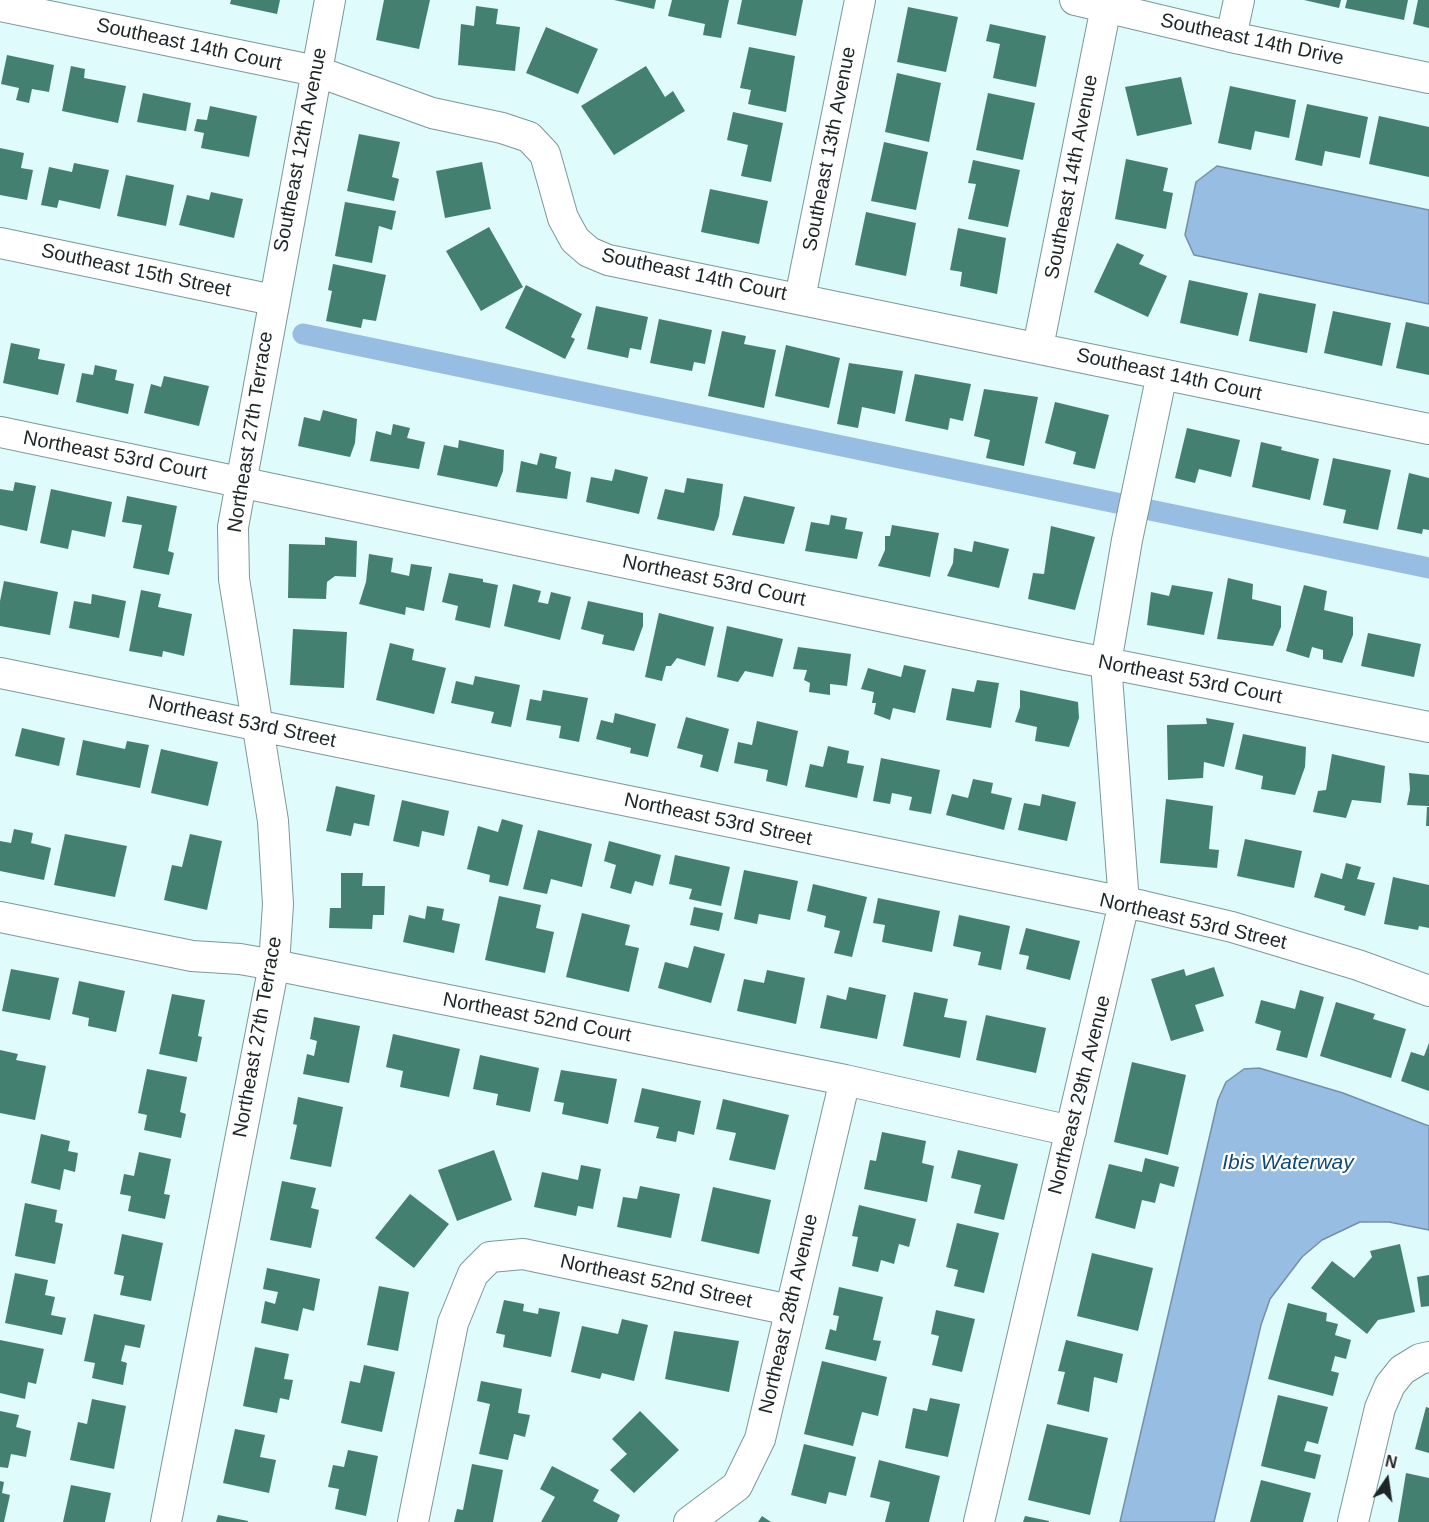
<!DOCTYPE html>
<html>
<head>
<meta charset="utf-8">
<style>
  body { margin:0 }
  #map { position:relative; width:1429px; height:1522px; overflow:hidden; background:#dffbfc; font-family:Helvetica,sans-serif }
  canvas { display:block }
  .north { position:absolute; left:1357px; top:1450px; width:60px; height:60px; -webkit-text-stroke:4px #fff; paint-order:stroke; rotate:13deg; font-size:16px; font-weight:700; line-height:24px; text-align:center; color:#1c2626 }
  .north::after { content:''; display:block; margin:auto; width:21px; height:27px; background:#1c2626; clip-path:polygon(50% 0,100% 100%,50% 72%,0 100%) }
</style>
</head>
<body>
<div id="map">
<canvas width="1429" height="1522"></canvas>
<div class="north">N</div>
</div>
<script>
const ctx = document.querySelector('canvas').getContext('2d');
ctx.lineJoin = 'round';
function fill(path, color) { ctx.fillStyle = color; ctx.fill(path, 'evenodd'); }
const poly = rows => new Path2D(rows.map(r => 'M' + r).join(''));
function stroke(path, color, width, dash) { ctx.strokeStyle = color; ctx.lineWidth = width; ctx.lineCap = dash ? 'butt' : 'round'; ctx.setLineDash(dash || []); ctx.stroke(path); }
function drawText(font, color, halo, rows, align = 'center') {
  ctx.font = font + ' Helvetica,sans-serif'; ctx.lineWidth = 4.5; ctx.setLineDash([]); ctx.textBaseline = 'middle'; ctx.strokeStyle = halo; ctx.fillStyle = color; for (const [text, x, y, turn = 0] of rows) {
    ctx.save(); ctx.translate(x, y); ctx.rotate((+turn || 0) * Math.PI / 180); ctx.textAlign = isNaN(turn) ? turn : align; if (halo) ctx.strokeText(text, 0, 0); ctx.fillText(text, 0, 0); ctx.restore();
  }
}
const water = poly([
  [1217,166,1429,210,1429,304,1194,255,1185,235,1196,182,1217,166],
  [1259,1068,1343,1093,1429,1126,1429,1230,1389,1222,1360,1222,1322,1240,1302,1257,1270,1299,1261,1325,1214,1522,1120,1522,1218,1100,1226,1082,1244,1069,1259,1068]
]);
fill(water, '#98bde3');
stroke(water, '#7390aa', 1.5);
stroke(poly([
  [303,334,1429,568]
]), '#98bde3', 21);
fill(poly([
  [231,0,280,0,277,14,230,4],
  [384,0,430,0,419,49,376,40],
  [614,0,656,0,654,9],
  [672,0,729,0,721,38,703,35,705,24,668,16],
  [742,0,803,0,796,36,737,24],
  [1304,0,1341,0,1339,8],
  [1347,0,1408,0,1404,20,1345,8],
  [1418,0,1429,0,1429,28,1413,24],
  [476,6,498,9,496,24,520,27,515,71,458,65,461,24,474,26],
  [908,7,958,17,946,72,897,62],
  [990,24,1046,36,1036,87,993,78,1000,44,986,41],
  [546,27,598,49,578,94,526,73],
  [749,47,795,56,786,112,748,104,751,90,740,88],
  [7,55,54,65,49,92,32,89,29,103,16,100,19,88,1,84],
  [71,66,85,69,84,78,126,86,118,123,62,111],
  [646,66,665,97,673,91,685,111,614,155,581,106],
  [897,73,941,83,929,142,885,132],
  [1181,77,1192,124,1137,136,1125,87],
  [1230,86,1296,100,1289,138,1255,131,1251,150,1218,143],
  [143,93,191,103,186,131,137,122],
  [988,93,1035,103,1023,160,976,150],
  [1307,104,1368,117,1360,158,1325,151,1322,166,1295,160],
  [210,106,257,116,249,157,201,148,204,133,194,131,197,119,207,120],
  [733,112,783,123,771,182,741,176,748,145,727,140],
  [1379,116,1429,127,1429,177,1369,164],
  [359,134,400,142,392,177,399,179,394,201,347,191],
  [884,142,928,152,916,210,871,201],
  [0,148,24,153,21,168,33,170,27,200,0,195],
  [1126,159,1168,168,1163,191,1173,193,1166,229,1115,219],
  [973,160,1020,170,1008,227,968,219,976,184,968,183],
  [482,162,491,209,445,218,436,171],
  [74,163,109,170,100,209,59,200,57,208,41,205,49,167,72,172],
  [126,175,174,185,166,226,117,216],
  [710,189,768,201,759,244,701,232],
  [211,192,243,199,234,238,179,225,187,195,209,200],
  [345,202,396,211,392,230,379,226,372,263,335,256],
  [866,212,916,223,906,276,855,265],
  [489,227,523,287,481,311,446,251],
  [958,228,1006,238,997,294,960,286,962,272,950,270],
  [1117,243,1144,255,1139,264,1167,276,1148,317,1094,292],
  [333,264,386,275,376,321,363,319,361,328,326,321,332,291,328,290],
  [1189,280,1248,293,1238,336,1180,323],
  [526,285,582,314,571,337,575,339,565,359,505,328],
  [1259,293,1316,304,1307,353,1249,341],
  [596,306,648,317,641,350,630,348,628,358,587,349],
  [1333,311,1391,323,1382,366,1324,353],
  [659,319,712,330,705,364,694,362,692,371,650,363],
  [1406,322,1429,327,1429,375,1396,368],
  [722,331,746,336,744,344,776,350,764,408,708,396],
  [11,343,40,349,38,359,65,364,58,395,3,383],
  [786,345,840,358,829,408,775,396],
  [849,363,903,371,895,414,862,407,858,428,837,424],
  [95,365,117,370,115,380,134,384,128,414,76,402,82,373,93,375],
  [915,374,971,384,963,421,950,418,948,430,905,421],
  [164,376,209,386,199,426,144,413,151,384,161,387],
  [984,389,1038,397,1024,466,986,458,990,440,974,436],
  [1055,402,1109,415,1095,469,1073,464,1076,452,1045,443],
  [323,410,357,419,355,443,350,457,298,446,304,417,320,421],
  [393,424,410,428,407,438,425,442,419,469,370,461,376,431,391,435],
  [1187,428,1240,440,1231,477,1199,469,1195,483,1175,478],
  [459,440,504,450,503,471,497,487,437,475,444,445,458,448],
  [1261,442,1282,447,1281,450,1319,459,1310,500,1252,487],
  [540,453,557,457,555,468,571,472,567,499,516,492,521,461,537,465],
  [1333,458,1391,470,1378,530,1343,523,1346,510,1323,505],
  [615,469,648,477,639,514,586,502,591,477,612,481],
  [1409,473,1429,478,1429,530,1423,529,1422,534,1397,529],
  [687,478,723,484,719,516,714,531,657,519,665,489,684,493],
  [15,482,36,486,27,531,0,525,0,489,13,491],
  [51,489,112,502,105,537,72,530,68,549,40,543],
  [127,496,177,506,168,551,174,553,169,575,133,568,142,525,122,522],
  [744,496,795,507,784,544,732,535],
  [831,515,847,518,845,529,863,532,857,559,805,551,811,522,829,525],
  [892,525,939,533,930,577,878,566,885,550,885,536,890,536],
  [1051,526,1095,537,1075,610,1028,599,1033,573,1044,574],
  [325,537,357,541,356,577,335,576,327,582,326,599,288,598,289,544,325,545],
  [974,541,1009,549,999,588,947,576,953,563,954,548,972,552],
  [369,554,393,558,391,572,409,576,411,564,432,567,424,611,406,607,405,615,359,604,366,582],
  [449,573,483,579,483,582,498,585,490,628,455,620,458,606,442,602],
  [1228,578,1253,584,1252,599,1281,606,1281,627,1273,646,1217,639],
  [4,581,58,592,50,635,0,626,0,601],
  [513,584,541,591,538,602,548,604,551,592,571,597,560,640,504,626],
  [1172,585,1213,592,1204,635,1147,625,1151,592,1169,596],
  [1304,585,1327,591,1324,610,1353,617,1353,635,1342,663,1323,659,1323,650,1312,647,1309,658,1286,651],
  [141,590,161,594,158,607,192,614,184,656,163,651,162,657,129,651],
  [92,594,126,601,119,638,69,628,74,601,91,604],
  [588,601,643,613,643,626,634,651,602,644,604,635,581,629],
  [659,613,714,627,705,666,677,658,671,666,666,666,662,681,645,677],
  [727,626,783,639,773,677,745,671,738,682,717,677],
  [293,629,347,632,344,688,290,685],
  [1368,633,1421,644,1414,677,1361,666],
  [390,643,414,649,412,660,446,668,434,714,376,700],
  [798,647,851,654,847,686,830,684,830,695,809,692,810,683,804,680,807,670,793,669],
  [904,665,926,670,915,713,893,708,890,720,874,714,876,703,872,703,874,692,861,689,868,668,901,677],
  [475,676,520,685,511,727,491,723,494,712,451,703,456,681,473,685],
  [977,680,999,683,991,728,946,720,952,688,974,692],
  [543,690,588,698,579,742,559,738,561,726,526,720,530,699,541,701],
  [1020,690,1078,702,1079,718,1069,747,1035,741,1037,727,1015,722,1020,707],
  [615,713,656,724,648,757,630,753,631,748,596,739,601,720,613,723],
  [686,717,729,729,718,772,700,767,703,755,677,748],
  [1206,718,1234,723,1224,767,1204,762,1203,778,1168,780,1167,725,1207,724],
  [757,721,798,731,787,786,766,781,768,770,734,763,738,742,752,745],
  [22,728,65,738,59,766,15,756],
  [1243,734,1306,747,1305,767,1295,795,1261,789,1263,776,1235,769],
  [83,740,125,749,127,741,149,745,140,788,76,775],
  [828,746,849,751,847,763,864,766,857,798,805,787,810,764,823,767],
  [161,749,218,762,208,806,151,793],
  [1332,754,1385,766,1381,803,1352,800,1346,818,1313,812,1318,791,1326,790],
  [881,758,940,770,931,814,909,810,912,797,892,793,890,804,873,801],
  [1409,773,1429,775,1429,806,1407,805,1410,790],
  [973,779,993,783,991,793,1012,798,1004,830,946,815,952,794,968,798],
  [336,786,375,795,369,826,354,823,351,836,326,831],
  [1042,794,1076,802,1067,841,1018,830,1024,803,1040,806],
  [1166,799,1213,806,1209,849,1219,850,1217,868,1160,863],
  [402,800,449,811,444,836,422,831,419,847,393,841],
  [1427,807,1429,807,1429,826,1426,826],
  [502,819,523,825,508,886,489,882,490,875,467,869,478,826,498,832],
  [14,829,33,833,31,843,51,848,44,880,0,871,0,841,11,843],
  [538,830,592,844,582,887,551,879,547,894,523,889],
  [65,834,127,846,115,897,54,885],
  [190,834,222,841,207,910,164,900,172,865,182,867],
  [1245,839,1302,851,1294,888,1237,876],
  [609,841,661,855,653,886,635,881,631,894,610,888,616,865,604,861],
  [675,855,730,867,721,906,689,899,692,889,669,884],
  [1346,863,1361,867,1357,879,1375,883,1365,916,1344,910,1345,906,1314,897,1321,873,1342,879],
  [744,870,798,881,790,920,759,914,757,924,734,919],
  [341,873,363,873,362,886,385,886,384,915,373,915,372,929,329,928,330,908,341,908],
  [1393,877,1429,885,1429,928,1419,926,1418,930,1384,924],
  [813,884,867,897,852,957,834,953,840,931,824,927,826,916,807,911],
  [499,896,541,905,536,928,554,932,545,973,485,960],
  [878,898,940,911,932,952,882,942,885,925,873,923],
  [427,906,444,909,442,920,460,924,454,953,403,942,409,915,425,919],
  [694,907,723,913,719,931,690,925],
  [582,913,630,925,625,945,639,948,629,992,566,977],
  [959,915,1010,926,1001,970,978,965,981,952,953,946],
  [1026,928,1080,941,1070,980,1026,969,1029,956,1019,954],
  [694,946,725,954,711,1003,658,988,665,962,688,968],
  [1214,967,1224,996,1195,1005,1204,1031,1171,1041,1151,979,1184,969,1186,976],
  [11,969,59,978,50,1020,2,1011],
  [767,970,805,978,796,1024,737,1011,744,979,764,983],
  [79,981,125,991,116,1032,88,1026,89,1018,72,1014],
  [849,987,886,995,877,1039,820,1028,827,995,846,1000],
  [1300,990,1324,997,1307,1058,1276,1050,1281,1031,1255,1023,1261,1000,1295,1009],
  [914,992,948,999,944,1017,967,1021,960,1058,903,1046],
  [172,994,205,1000,198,1036,202,1037,197,1062,159,1054],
  [1336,1002,1375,1014,1373,1019,1406,1029,1391,1078,1320,1056],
  [986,1015,1046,1028,1036,1073,976,1060],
  [314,1017,360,1026,349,1083,303,1074,307,1054,314,1056,317,1041,310,1039],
  [393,1034,460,1049,449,1097,400,1087,403,1071,386,1067],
  [1429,1043,1429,1091,1401,1081,1411,1052,1424,1056],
  [0,1050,18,1054,16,1060,46,1066,35,1120,0,1113],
  [480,1055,539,1068,530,1112,496,1105,498,1094,473,1089],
  [1132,1062,1186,1075,1168,1155,1114,1142],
  [147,1069,187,1077,180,1112,186,1114,181,1138,144,1130,147,1115,138,1113],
  [561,1070,617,1079,608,1124,562,1114,564,1103,554,1101],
  [642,1088,701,1101,694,1135,678,1131,676,1142,656,1138,659,1127,634,1122],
  [298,1097,343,1107,331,1167,290,1159,297,1125,293,1124],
  [723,1099,789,1115,775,1170,729,1160,736,1133,716,1129],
  [882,1132,926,1141,922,1163,934,1166,927,1202,864,1189,870,1160,876,1161],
  [41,1134,70,1141,68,1151,78,1153,75,1172,64,1169,60,1190,31,1183],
  [494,1150,512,1200,457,1221,438,1170],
  [958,1150,1018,1164,1004,1220,974,1213,981,1185,951,1178],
  [139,1152,171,1159,164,1194,170,1195,165,1219,128,1211,131,1196,120,1194,124,1174,134,1176],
  [1145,1158,1179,1167,1174,1187,1160,1183,1155,1203,1142,1200,1135,1229,1095,1218,1109,1164,1142,1172],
  [581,1165,601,1169,593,1209,578,1206,576,1216,534,1207,542,1172,578,1180],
  [282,1181,316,1188,311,1208,319,1210,311,1248,270,1240],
  [640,1186,680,1194,671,1238,617,1227,623,1197,637,1199],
  [713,1187,771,1200,759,1254,701,1241],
  [410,1194,449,1224,414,1268,375,1238],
  [25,1203,57,1210,55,1222,63,1224,55,1264,15,1256],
  [859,1205,916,1219,909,1247,899,1244,894,1264,881,1260,878,1272,852,1266,858,1237,852,1236],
  [957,1223,999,1233,984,1293,954,1286,958,1270,946,1267],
  [122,1234,163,1243,151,1301,120,1295,124,1276,114,1274],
  [1400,1244,1415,1312,1378,1320,1367,1334,1311,1288,1332,1261,1354,1278,1372,1257,1370,1251],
  [1092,1253,1153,1268,1138,1331,1077,1316],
  [267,1268,320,1279,314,1311,303,1308,298,1331,261,1323,265,1301,275,1304,278,1292,263,1289],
  [15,1273,48,1280,45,1295,55,1297,51,1315,66,1318,62,1335,5,1323],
  [1429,1275,1429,1306,1421,1307,1417,1277],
  [379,1286,409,1292,398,1351,367,1345],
  [839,1287,883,1297,873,1340,881,1341,876,1361,825,1349,830,1329,836,1331,839,1316,833,1315],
  [504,1300,524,1304,523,1311,538,1314,539,1308,560,1312,551,1357,503,1347,505,1335,496,1333],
  [1288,1303,1327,1313,1326,1321,1338,1324,1335,1335,1351,1340,1346,1359,1335,1356,1331,1371,1339,1373,1333,1396,1268,1379],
  [936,1310,975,1319,962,1372,932,1365,939,1336,931,1334],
  [94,1314,145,1325,140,1348,125,1345,121,1361,127,1363,123,1385,92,1378,95,1363,84,1361],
  [622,1319,648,1325,634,1381,602,1373,600,1379,571,1372,582,1326,618,1334],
  [674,1331,739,1341,729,1392,665,1379],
  [0,1340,44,1349,36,1384,28,1382,25,1399,0,1393],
  [1066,1340,1123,1354,1117,1383,1094,1377,1089,1412,1057,1404,1065,1372,1058,1371],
  [255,1347,289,1354,284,1379,293,1380,289,1400,280,1398,277,1413,243,1406],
  [822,1361,887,1377,878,1416,862,1412,853,1446,804,1434],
  [364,1365,395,1372,382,1432,341,1423,350,1381,360,1383],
  [481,1381,522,1389,518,1413,530,1415,525,1437,514,1434,508,1460,479,1454,490,1404,477,1401],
  [1278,1395,1328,1407,1318,1444,1307,1441,1304,1451,1321,1455,1315,1479,1261,1466],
  [930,1398,960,1404,948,1457,905,1448,913,1408,927,1411],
  [92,1399,126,1406,114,1469,70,1460,78,1422,87,1424],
  [1426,1407,1429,1408,1429,1453,1415,1449],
  [0,1411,19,1415,16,1427,31,1431,26,1457,11,1454,8,1468,0,1467],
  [640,1411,679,1450,634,1493,610,1470,627,1454,612,1439],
  [1047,1424,1108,1438,1090,1515,1028,1500],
  [235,1429,265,1435,260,1457,276,1460,269,1493,223,1483],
  [804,1444,856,1457,846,1496,829,1492,826,1504,791,1495],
  [348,1450,378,1456,366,1516,335,1509,339,1489,328,1487,333,1465,344,1467],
  [879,1460,940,1476,929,1522,885,1522,890,1502,870,1497],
  [472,1464,503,1470,493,1522,454,1522,457,1509,463,1510],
  [552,1466,599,1490,593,1501,620,1515,617,1522,541,1522,555,1497,540,1489],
  [1406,1473,1429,1478,1429,1522,1398,1522],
  [1261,1480,1311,1493,1303,1522,1250,1522],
  [0,1481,4,1482,2,1493,10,1495,4,1522,0,1522],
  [71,1485,111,1493,105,1522,63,1522],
  [218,1515,248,1521,248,1522,216,1522],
  [762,1516,771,1522,758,1522],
  [1025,1516,1049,1521,1049,1522,1023,1522]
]), '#448070');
const minor = poly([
  [1075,0,1231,37,1429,78],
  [0,6,316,71,432,113,502,128,529,137,545,154,563,218,575,240,589,252,608,260,1429,429],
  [1231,37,1239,0],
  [0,243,273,300],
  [800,298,860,0],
  [1038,347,1106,7],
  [0,432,1066,655,1429,727],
  [0,673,1143,906,1232,927,1358,965,1429,991],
  [0,917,192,956,240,959,274,965,845,1080,1071,1131],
  [166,1522,274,965,278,904,273,821,234,579,233,527,330,0],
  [413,1522,453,1323,473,1274,490,1257,523,1254,790,1310],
  [689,1522,737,1486,760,1439,845,1080],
  [979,1522,1124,903,1106,663,1127,540,1162,374],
  [1353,1522,1380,1408,1390,1385,1402,1370,1420,1359,1429,1357]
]);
stroke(minor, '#7d9798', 32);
stroke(minor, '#fff', 30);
drawText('20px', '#1c2626', '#fff', [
  ["Southeast 14th Drive",1252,40,12],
  ["Southeast 14th Court",189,45,12],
  ["Southeast 13th Avenue",830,149,-79],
  ["Southeast 12th Avenue",301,150,-79],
  ["Southeast 14th Avenue",1072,177,-79],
  ["Southeast 15th Street",136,271,12],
  ["Southeast 14th Court",694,275,12],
  ["Southeast 14th Court",1169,375,12],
  ["Northeast 27th Terrace",251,432,-81],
  ["Northeast 53rd Court",115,456,11],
  ["Northeast 53rd Court",714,581,12],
  ["Northeast 53rd Court",1190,680,11],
  ["Northeast 53rd Street",242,722,12],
  ["Northeast 53rd Street",718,820,12],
  ["Northeast 53rd Street",1193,922,13],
  ["Northeast 52nd Court",537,1018,11],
  ["Northeast 27th Terrace",258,1037,-80],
  ["Northeast 29th Avenue",1080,1095,-76],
  ["Northeast 52nd Street",656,1282,12],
  ["Northeast 28th Avenue",789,1314,-77]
]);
drawText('italic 21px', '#104978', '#fff', [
  ["Ibis Waterway",1288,1163]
]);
</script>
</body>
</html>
